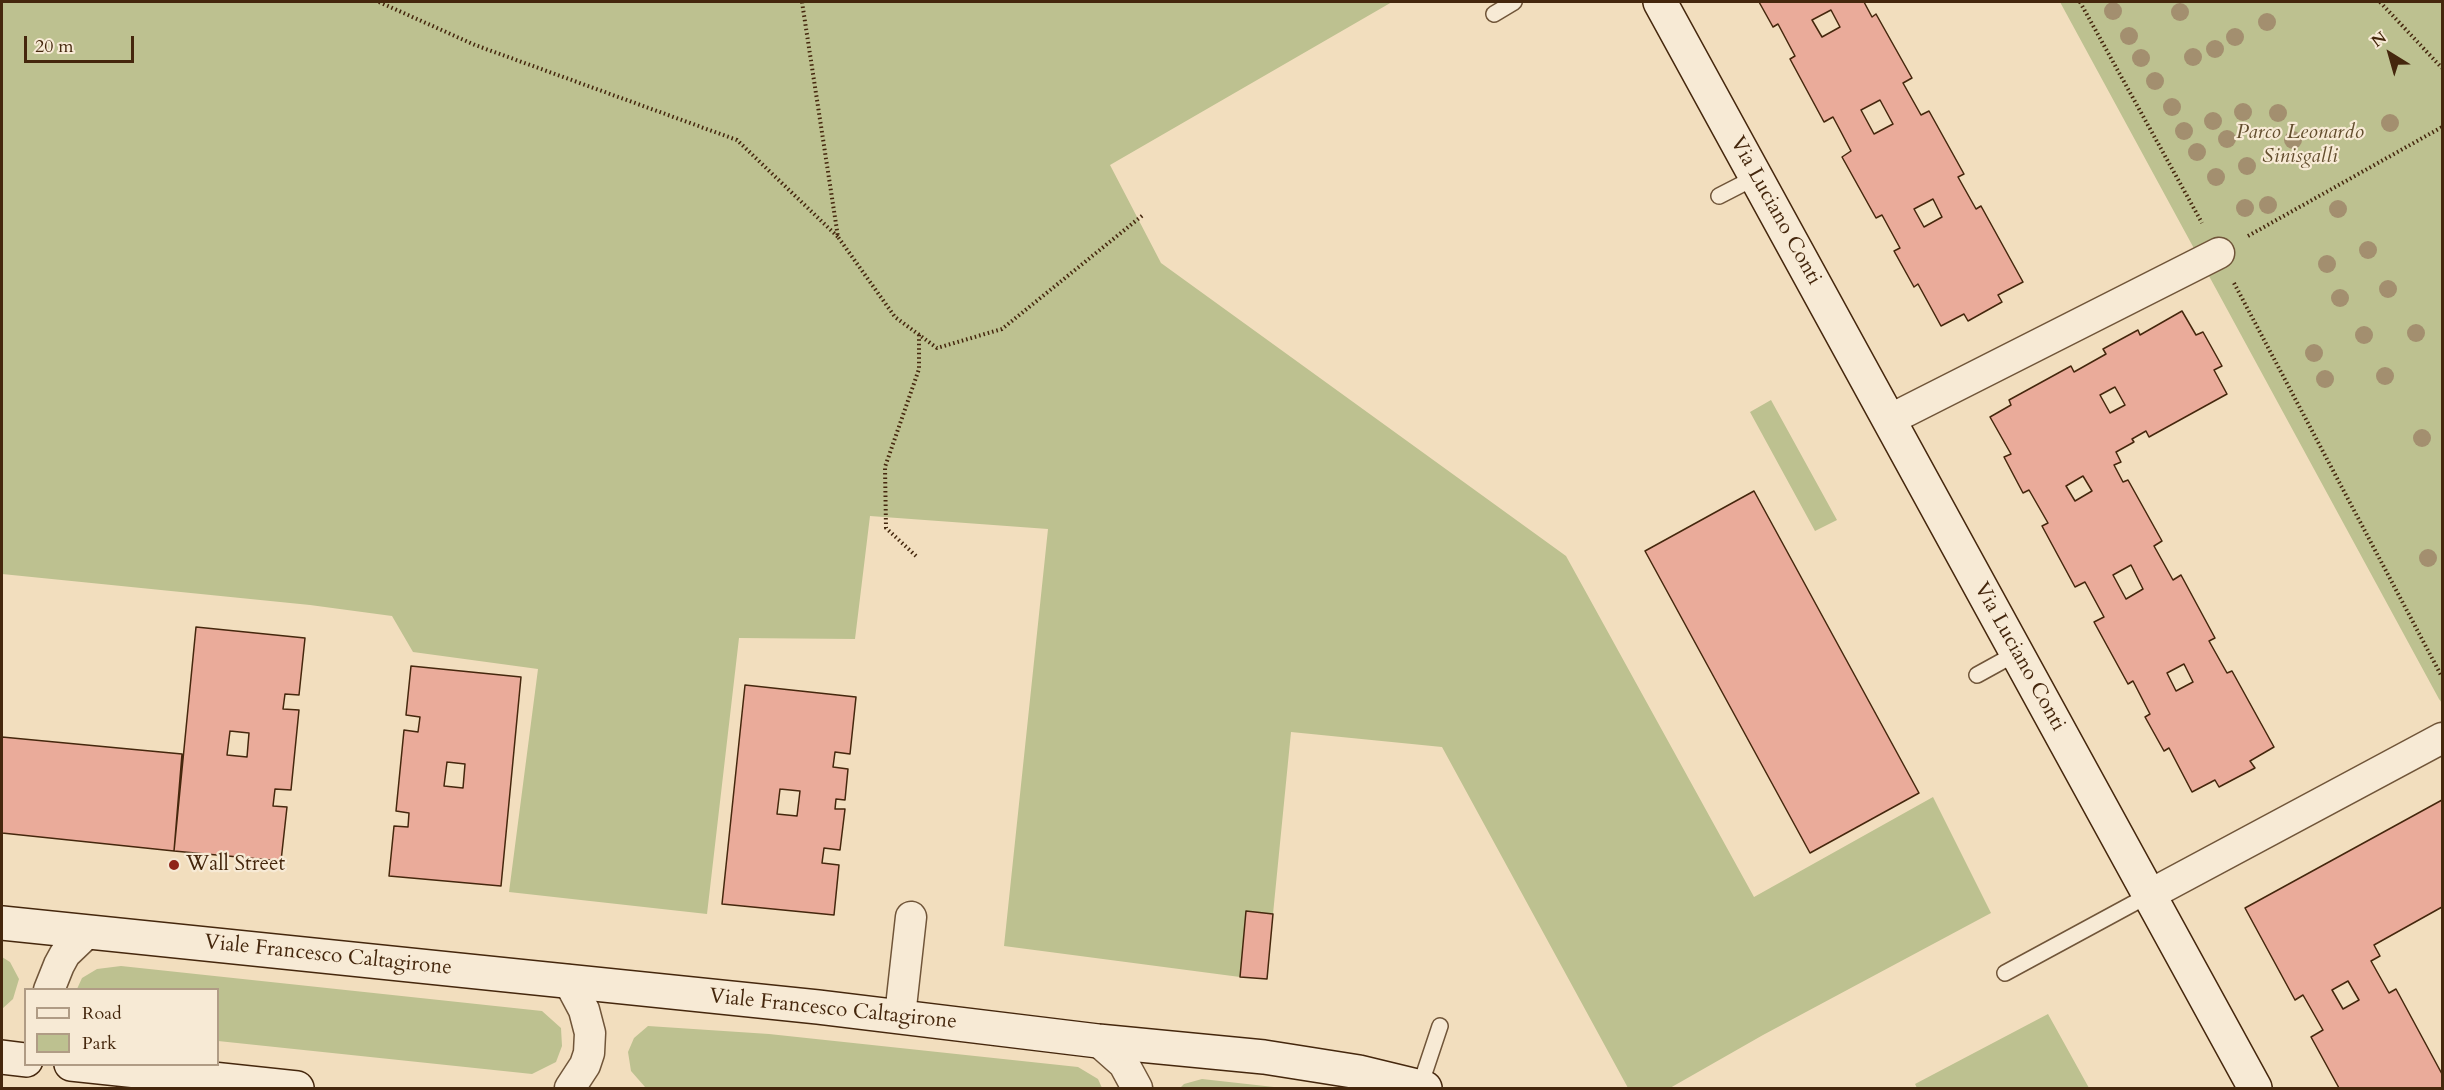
<!DOCTYPE html>
<html>
<head>
<meta charset="utf-8">
<style>
  body { margin:0 }
  #map { position:relative; width:2444px; height:1090px; overflow:hidden; background:#f2debe; font-family:Cardo,serif }
  canvas { display:block }
  .frame { position:absolute; inset:0; border:3px solid #45270d; pointer-events:none }
  .legend { position:absolute; left:24px; top:988px; width:195px; height:78px; box-sizing:border-box; background:#f7ead5; border:2px solid #b09c85; margin:0; padding:8px 10px; list-style:none; font-size:18px; color:#45270d }
  .legend li { display:flex; align-items:center; gap:12px; height:30px }
  .legend b { width:30px; border:2px solid #b09c85 }
  .north { position:absolute; left:2360px; top:24px; width:60px; height:60px; -webkit-text-stroke:4px #f7ead5; paint-order:stroke; rotate:323deg; font-size:16px; font-weight:700; line-height:24px; text-align:center; color:#45270d }
  .north::after { content:''; display:block; margin:auto; width:21px; height:27px; background:#45270d; clip-path:polygon(50% 0,100% 100%,50% 72%,0 100%) }
  .scale { position:absolute; left:24px; top:36px; width:110px; height:27px; box-sizing:border-box; border:3px solid #45270d; border-top:0; padding-left:8px; font-size:18px; line-height:21px; white-space:nowrap; color:#45270d; -webkit-text-stroke:4px #f7ead5; paint-order:stroke }
</style>
</head>
<body>
<div id="map">
<canvas width="2444" height="1090"></canvas>
<div class="frame"></div>
<ul class="legend">
<li><b style="height:8px;background:#f7ead5"></b>Road</li>
<li><b style="height:16px;background:#bdc190"></b>Park</li>
</ul>
<div class="north">N</div>
<div class="scale">20 m</div>
</div>
<script>
const ctx = document.querySelector('canvas').getContext('2d');
ctx.lineJoin = 'round';
function fill(path, color) { ctx.fillStyle = color; ctx.fill(path, 'evenodd'); }
const poly = rows => new Path2D(rows.map(r => 'M' + r).join(''));
function stroke(path, color, width, dash) { ctx.strokeStyle = color; ctx.lineWidth = width; ctx.lineCap = dash ? 'butt' : 'round'; ctx.setLineDash(dash || []); ctx.stroke(path); }
function drawText(font, color, halo, rows, align = 'center') {
  ctx.font = font + ' Cardo,serif'; ctx.lineWidth = 4.5; ctx.setLineDash([]); ctx.textBaseline = 'middle'; ctx.strokeStyle = halo; ctx.fillStyle = color; for (const [text, x, y, turn = 0] of rows) {
    ctx.save(); ctx.translate(x, y); ctx.rotate((+turn || 0) * Math.PI / 180); ctx.textAlign = isNaN(turn) ? turn : align; if (halo) ctx.strokeText(text, 0, 0); ctx.fillText(text, 0, 0); ctx.restore();
  }
}
fill(poly([
  [2,2,1392,2,1110,165,1161,263,1566,556,1754,897,1933,797,1991,913,1763,1035,1670,1088,1628,1088,1442,747,1291,732,1273,914,1246,911,1240,977,1004,946,1048,529,870,516,855,639,739,638,707,914,509,892,538,669,413,652,392,616,310,605,2,574],
  [2060,2,2442,2,2442,703,2439,699],
  [1771,400,1837,520,1815,531,1750,412],
  [2,957,10,962,19,979,13,999,2,1009],
  [121,966,542,1011,561,1028,562,1046,556,1062,532,1074,218,1041,218,990,77,989,82,978,97,969],
  [2048,1014,2089,1088,1917,1088,1915,1084],
  [648,1026,769,1034,1078,1067,1098,1079,1102,1088,663,1088,645,1087,631,1071,628,1052,634,1038],
  [1202,1079,1283,1088,1180,1088,1184,1084]
]), '#bdc190');
const building = poly([
  [1759,2,1864,2,1872,17,1876,14,1912,78,1903,83,1921,115,1929,111,1964,174,1958,177,1976,209,1981,206,2023,282,1998,295,2002,302,1968,321,1964,314,1941,326,1918,284,1914,287,1894,251,1900,248,1882,215,1876,218,1842,157,1851,151,1841,132,1833,117,1824,122,1790,59,1795,56,1778,24,1773,27,1759,2],
  [1831,10,1840,27,1822,37,1812,20,1831,10],
  [1880,100,1893,124,1874,134,1861,110,1880,100],
  [1933,199,1942,217,1924,227,1914,209,1933,199],
  [2182,311,2196,335,2203,332,2222,366,2214,370,2227,394,2149,437,2146,431,2132,439,2134,442,2116,452,2121,462,2114,465,2123,482,2128,480,2162,541,2154,546,2173,580,2181,575,2215,638,2209,641,2227,673,2232,671,2274,747,2250,761,2255,768,2219,787,2215,780,2192,792,2169,748,2164,751,2145,717,2150,714,2133,681,2128,684,2094,622,2104,617,2085,582,2075,587,2042,526,2048,523,2029,490,2023,493,2004,457,2011,454,1990,417,2011,405,2009,400,2071,366,2074,372,2106,354,2103,349,2138,330,2140,335,2182,311],
  [2115,387,2125,405,2110,413,2100,395,2115,387],
  [2083,476,2092,491,2075,501,2066,486,2083,476],
  [2131,565,2143,589,2126,599,2113,575,2131,565],
  [2184,664,2193,682,2176,691,2167,673,2184,664],
  [1754,491,1919,793,1810,853,1645,551,1754,491],
  [196,627,305,638,299,695,285,694,283,709,299,710,291,790,275,789,273,806,287,807,281,861,174,851,196,627],
  [230,731,249,733,247,757,227,755,230,731],
  [411,666,521,677,501,886,389,876,394,826,408,827,409,813,396,811,404,730,418,732,420,717,406,715,411,666],
  [447,762,465,764,463,788,444,786,447,762],
  [745,685,856,697,850,754,835,752,833,767,848,769,845,800,836,799,835,809,845,809,840,850,824,848,822,863,839,865,834,915,722,904,745,685],
  [780,789,800,791,797,816,777,814,780,789],
  [2,737,182,754,174,851,2,833,2,737],
  [2442,800,2442,907,2374,945,2380,956,2371,961,2389,993,2396,989,2442,1074,2442,1088,2339,1088,2311,1037,2323,1030,2303,995,2295,1000,2245,908,2442,800],
  [2348,981,2359,1000,2343,1009,2332,990,2348,981],
  [1246,911,1273,914,1267,979,1240,977,1246,911]
]);
fill(building, '#eaab9a');
stroke(building, '#45270d', 1.5);
const lane = poly([
  [1494,14,1514,2],
  [1719,196,1756,177],
  [1977,675,2017,653],
  [2005,973,2149,895],
  [1420,1086,1440,1026]
]);
const street = poly([
  [1889,420,2219,253],
  [2149,895,2442,738],
  [568,980,584,1010,590,1033,589,1053,585,1065,570,1088],
  [49,990,59,965,65,954,88,932],
  [900,1016,911,917],
  [1098,1041,1124,1064,1137,1088]
]);
const secondary = poly([
  [1660,2,2255,1088],
  [2,923,818,1007,1098,1041,1264,1057,1359,1072,1425,1088],
  [2,1057,26,1060],
  [71,1064,297,1088]
]);
stroke(lane, '#705539', 18);
stroke(street, '#705539', 33);
stroke(secondary, '#45270d', 36);
stroke(poly([
  [379,2,475,45,737,140,838,237],
  [802,2,838,237,895,317,937,348,1002,329,1143,215],
  [2080,2,2202,223],
  [2380,2,2442,68],
  [2248,236,2442,127],
  [2234,283,2442,677],
  [916,556,886,528,885,467,919,369,919,334]
]), '#45270d', 4, [1.5, 3]);
stroke(lane, '#f7ead5', 15);
stroke(street, '#f7ead5', 30);
stroke(secondary, '#f7ead5', 33);
ctx.fillStyle = '#a38f6f';
for (const [x, y] of [
  [2113,11],
  [2180,12],
  [2267,22],
  [2129,36],
  [2235,37],
  [2215,49],
  [2193,57],
  [2141,58],
  [2155,81],
  [2172,107],
  [2243,112],
  [2278,113],
  [2213,121],
  [2390,123],
  [2184,131],
  [2227,139],
  [2293,140],
  [2197,152],
  [2247,166],
  [2216,177],
  [2268,205],
  [2245,208],
  [2338,209],
  [2368,250],
  [2327,264],
  [2388,289],
  [2340,298],
  [2416,333],
  [2364,335],
  [2314,353],
  [2385,376],
  [2325,379],
  [2422,438],
  [2428,558]
]) { ctx.beginPath(); ctx.arc(x, y, 9, 0, 2 * Math.PI); ctx.fill(); }
for (const [x, y, r, color] of [
  [174,865,6,"#8f2418"]
]) { const dot = new Path2D(); dot.arc(x, y, r, 0, 2 * Math.PI); ctx.fillStyle = color; ctx.fill(dot); stroke(dot, '#f7ead5', 2); }
drawText('italic 21px', '#634e2e', '#f7ead5', [
  ["Parco Leonardo",2300,133],
  ["Sinisgalli",2300,157]
]);
drawText('21px', '#45270d', '#f7ead5', [
  ["Via Luciano Conti",1775,211,61],
  ["Via Luciano Conti",2019,657,61],
  ["Viale Francesco Caltagirone",328,956,6],
  ["Viale Francesco Caltagirone",833,1010,6]
]);
drawText('21px', '#45270d', '#f7ead5', [
  ["Wall Street",186,865]
], 'left');
</script>
</body>
</html>
